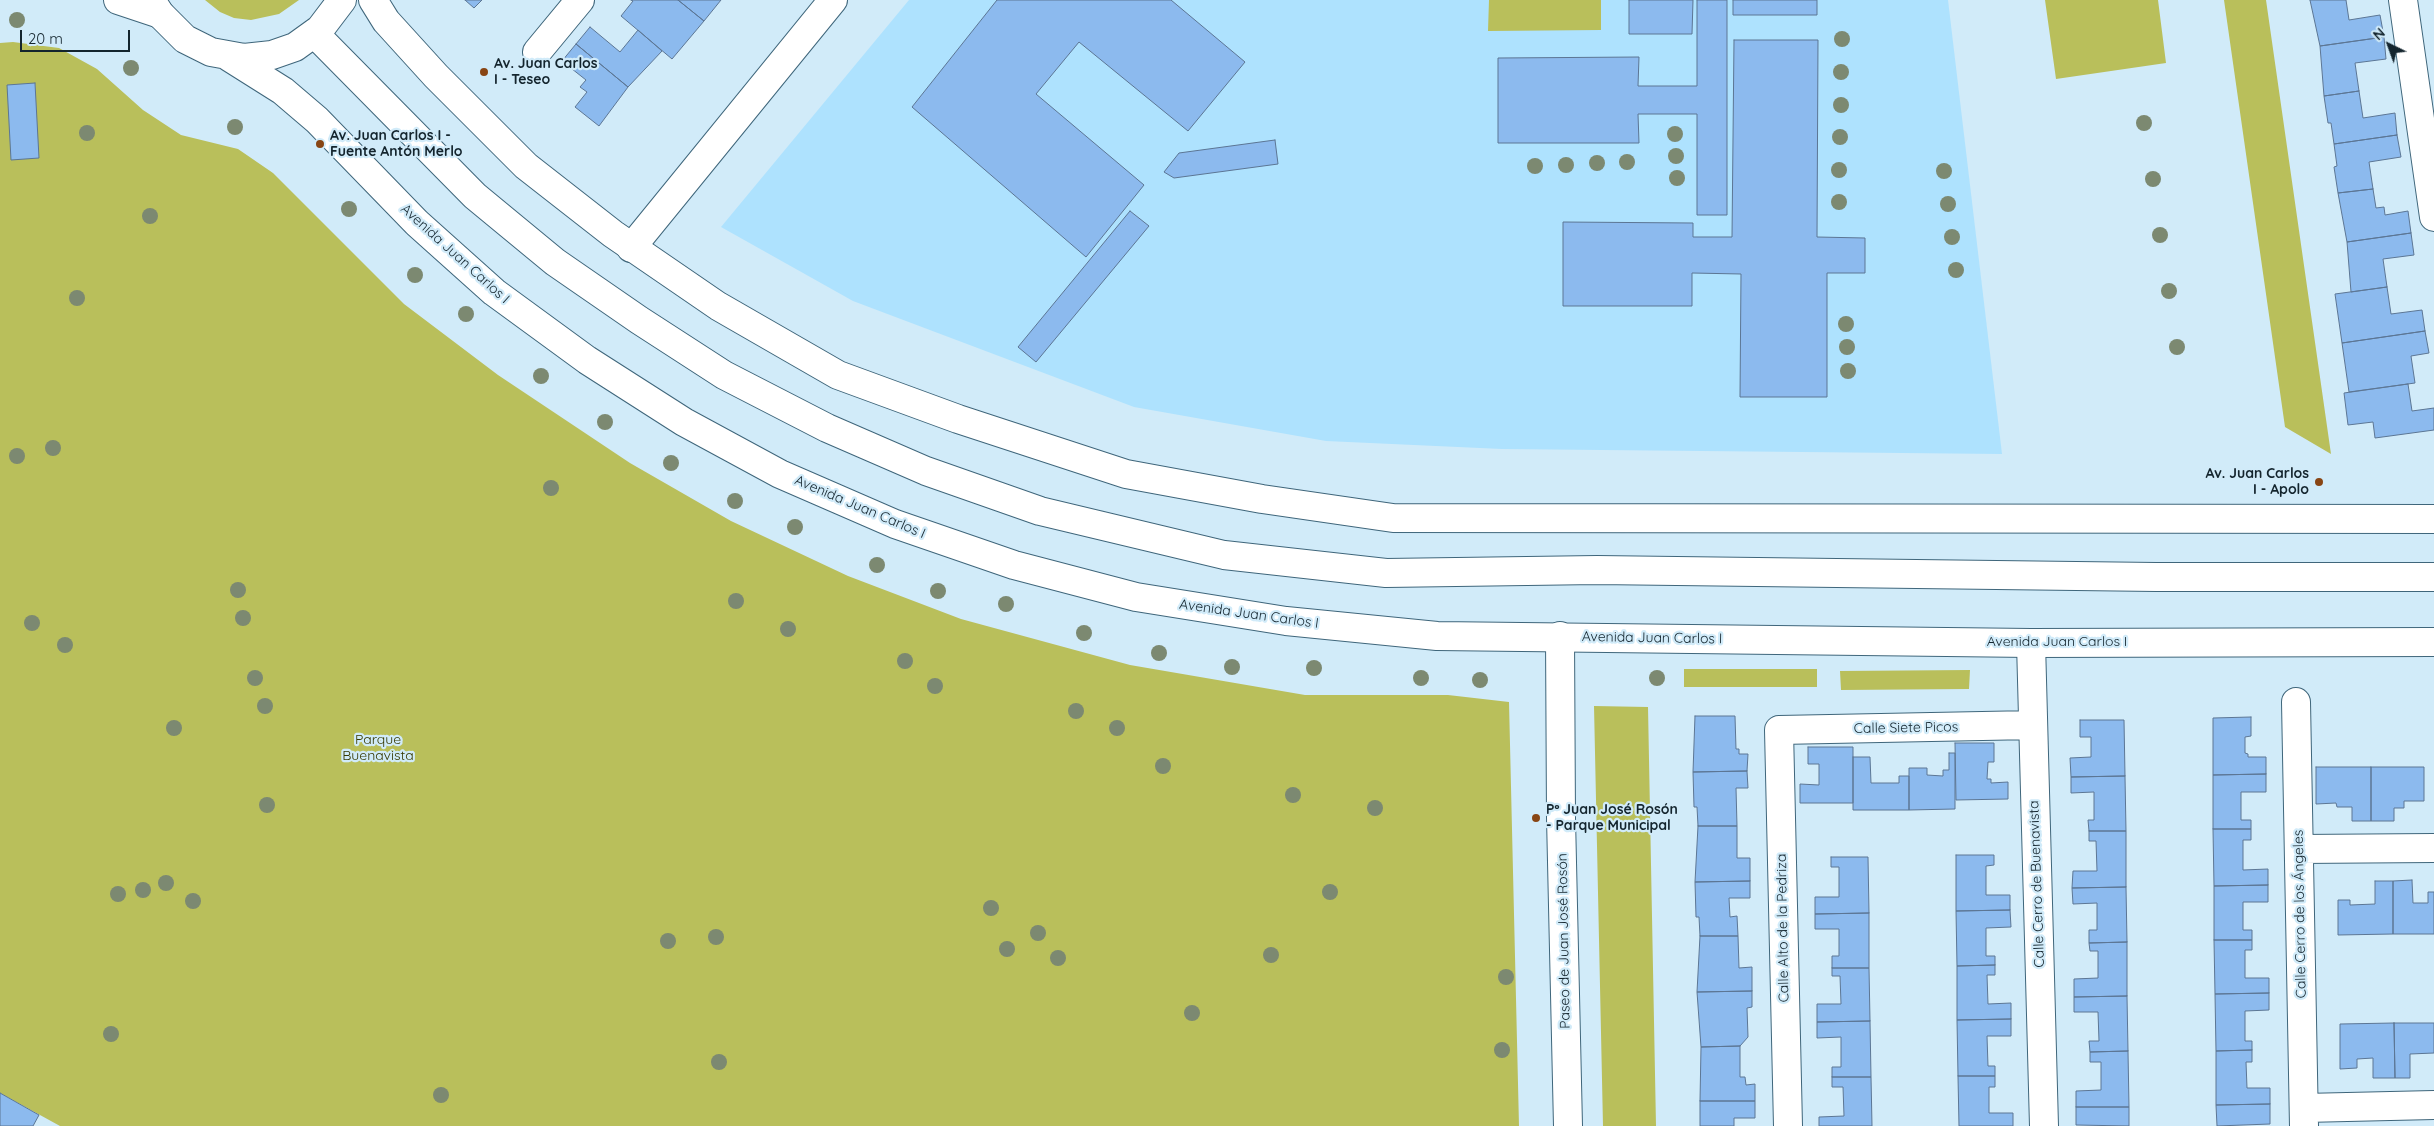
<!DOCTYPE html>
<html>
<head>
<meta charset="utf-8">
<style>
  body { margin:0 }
  #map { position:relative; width:2434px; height:1126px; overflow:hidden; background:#d1ebf9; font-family:Quicksand,sans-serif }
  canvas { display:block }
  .north { position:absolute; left:2364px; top:20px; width:50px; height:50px; -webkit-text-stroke:4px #d1ebf9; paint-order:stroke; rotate:318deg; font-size:14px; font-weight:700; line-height:20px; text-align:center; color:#14252e }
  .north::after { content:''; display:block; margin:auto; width:18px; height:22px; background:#14252e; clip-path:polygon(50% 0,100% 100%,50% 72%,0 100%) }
  .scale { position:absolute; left:20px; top:30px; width:110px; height:22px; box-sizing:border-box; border:2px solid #14252e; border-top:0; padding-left:6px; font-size:15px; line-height:18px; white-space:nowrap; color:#14252e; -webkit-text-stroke:4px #d1ebf9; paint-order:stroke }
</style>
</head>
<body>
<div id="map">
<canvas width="2434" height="1126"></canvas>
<div class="north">N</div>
<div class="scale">20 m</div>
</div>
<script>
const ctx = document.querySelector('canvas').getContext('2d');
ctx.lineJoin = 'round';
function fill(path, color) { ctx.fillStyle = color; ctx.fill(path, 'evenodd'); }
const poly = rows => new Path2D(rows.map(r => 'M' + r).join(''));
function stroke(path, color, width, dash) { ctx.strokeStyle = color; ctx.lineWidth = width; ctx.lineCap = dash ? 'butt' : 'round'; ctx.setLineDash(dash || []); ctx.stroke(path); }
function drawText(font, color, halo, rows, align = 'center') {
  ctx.font = font + ' Quicksand,sans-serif'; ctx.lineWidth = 4.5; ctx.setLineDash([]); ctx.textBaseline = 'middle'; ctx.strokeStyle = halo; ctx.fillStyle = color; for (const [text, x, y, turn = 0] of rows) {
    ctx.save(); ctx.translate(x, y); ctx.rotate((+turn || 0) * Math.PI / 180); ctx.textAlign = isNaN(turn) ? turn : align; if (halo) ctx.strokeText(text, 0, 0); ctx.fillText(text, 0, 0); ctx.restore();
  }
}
fill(poly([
  [909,0,1948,0,2002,454,1502,449,1326,441,1134,407,853,301,721,227]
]), '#aee2fe');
fill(poly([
  [205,0,299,0,279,14,251,20,234,18,220,12],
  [1489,0,1601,0,1601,30,1488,31],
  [2045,0,2158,0,2166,63,2056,79],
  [2224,0,2266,0,2331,454,2285,427],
  [13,42,59,48,97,69,143,110,181,135,238,149,273,173,404,304,498,375,630,463,731,521,848,576,961,619,1130,665,1305,695,1448,695,1509,702,1519,1126,60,1126,0,1093,0,43],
  [1684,669,1817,669,1817,687,1684,687],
  [1970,670,1969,689,1841,690,1840,671],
  [1594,706,1648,707,1656,1126,1603,1126]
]), '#b9bf5b');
const building = poly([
  [465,0,482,0,474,8,465,0],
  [631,0,678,0,704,21,672,59,621,16,633,1,631,0],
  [678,0,721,0,704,21,678,0],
  [997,0,1171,0,1245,62,1188,131,1079,42,1036,94,1144,185,1086,257,912,107,997,0],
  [1629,0,1693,0,1692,34,1629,34,1629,0],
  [1697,0,1727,0,1727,215,1697,215,1697,114,1638,114,1639,143,1498,143,1498,58,1639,57,1638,86,1697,86,1697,0],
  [1733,0,1817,0,1817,15,1733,15,1733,0],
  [2310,0,2346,0,2349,20,2380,15,2384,37,2320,46,2310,0],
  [590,27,620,52,638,30,662,51,628,87,576,44,590,27],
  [2384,37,2386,59,2355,63,2359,91,2324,96,2320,46,2384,37],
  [1734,40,1818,40,1817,237,1865,238,1865,273,1827,273,1827,397,1740,397,1741,274,1692,273,1692,306,1563,306,1563,222,1693,223,1693,237,1732,237,1734,40],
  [576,44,628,87,599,126,575,107,587,92,580,87,586,80,562,61,576,44],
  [35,83,39,158,11,160,7,85,35,83],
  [2359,91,2363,118,2395,113,2397,135,2334,144,2331,123,2328,123,2324,96,2359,91],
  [2397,135,2401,157,2369,162,2373,189,2338,193,2334,167,2337,166,2334,144,2397,135],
  [1275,140,1278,164,1174,178,1164,172,1179,153,1275,140],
  [2373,189,2376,208,2384,207,2385,215,2408,211,2411,233,2347,242,2338,193,2373,189],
  [1130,211,1149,226,1036,362,1018,347,1130,211],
  [2411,233,2414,255,2383,259,2387,287,2351,292,2347,242,2411,233],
  [2387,287,2391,314,2422,310,2425,331,2342,343,2335,294,2387,287],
  [2425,331,2429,353,2411,356,2415,383,2349,392,2342,343,2425,331],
  [2408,384,2412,411,2434,408,2434,430,2375,438,2373,422,2348,425,2344,393,2408,384],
  [1695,716,1735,716,1736,749,1739,749,1739,754,1748,754,1747,771,1693,772,1695,716],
  [2251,717,2251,736,2245,737,2245,753,2248,754,2248,757,2266,757,2266,774,2213,775,2213,718,2251,717],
  [2080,720,2124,720,2125,776,2071,777,2070,758,2091,757,2091,737,2080,737,2080,720],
  [1955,743,1994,743,1994,762,1988,762,1987,779,1991,779,1991,783,2008,782,2008,799,1956,800,1955,743],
  [1808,747,1853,747,1853,803,1800,803,1800,784,1819,785,1819,764,1808,764,1808,747],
  [1949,753,1955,753,1955,809,1909,810,1909,768,1927,768,1927,775,1943,776,1943,770,1949,770,1949,753],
  [1853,757,1870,757,1871,783,1899,783,1899,776,1909,776,1909,810,1853,810,1853,757],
  [2316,767,2371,767,2371,821,2352,821,2352,807,2337,807,2336,803,2316,804,2316,767],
  [2371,767,2424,767,2424,801,2404,801,2404,808,2394,808,2394,821,2371,821,2371,767],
  [1747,771,1748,788,1736,788,1737,826,1698,826,1697,807,1694,807,1693,772,1747,771],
  [2266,774,2266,792,2241,792,2241,820,2251,820,2251,829,2213,829,2213,775,2266,774],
  [2125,776,2126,831,2089,831,2088,820,2094,820,2094,792,2071,793,2071,777,2125,776],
  [1698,826,1737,826,1737,858,1750,858,1750,881,1695,882,1698,826],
  [2213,829,2251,829,2251,840,2243,840,2243,870,2268,869,2268,885,2214,886,2213,829],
  [2089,831,2126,831,2126,887,2072,888,2073,871,2097,871,2096,841,2089,841,2089,831],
  [1956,855,1994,855,1994,865,1986,866,1986,895,2010,895,2010,910,1956,911,1956,855],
  [1831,857,1868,857,1869,913,1815,914,1815,897,1839,897,1839,867,1831,867,1831,857],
  [2412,880,2413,903,2428,903,2428,892,2434,892,2434,934,2393,934,2393,881,2412,880],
  [1750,881,1750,898,1729,898,1730,917,1737,916,1738,936,1700,936,1699,917,1696,917,1695,882,1750,881],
  [2375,881,2393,881,2393,934,2338,935,2338,900,2350,900,2350,905,2375,904,2375,881],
  [2268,885,2268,902,2243,902,2243,930,2252,930,2252,940,2214,940,2214,886,2268,885],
  [2126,887,2127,942,2089,943,2089,930,2097,930,2097,903,2073,904,2072,888,2126,887],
  [2010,910,2011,927,1986,928,1986,956,1995,956,1995,965,1957,966,1956,911,2010,910],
  [1869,913,1869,968,1832,968,1832,956,1839,956,1839,929,1815,929,1815,914,1869,913],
  [1700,936,1738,936,1739,968,1752,967,1752,991,1697,992,1700,936],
  [2214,940,2252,940,2252,950,2245,950,2245,978,2269,978,2269,993,2215,994,2214,940],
  [2127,942,2127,996,2074,997,2074,979,2098,978,2098,951,2090,951,2089,943,2127,942],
  [1995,965,1995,975,1987,975,1988,1004,2011,1003,2011,1019,1957,1020,1957,966,1995,965],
  [1832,968,1869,968,1870,1021,1817,1022,1817,1004,1841,1004,1840,976,1832,976,1832,968],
  [1752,991,1752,1007,1747,1008,1748,1037,1740,1046,1701,1047,1697,992,1752,991],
  [2269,993,2269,1010,2245,1011,2245,1041,2252,1041,2252,1050,2216,1051,2215,994,2269,993],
  [2127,996,2128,1051,2090,1052,2089,1041,2099,1041,2098,1012,2074,1012,2074,997,2127,996],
  [2011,1019,2011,1036,1987,1036,1988,1066,1995,1066,1995,1076,1958,1076,1957,1020,2011,1019],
  [1870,1021,1871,1077,1832,1077,1832,1067,1841,1067,1841,1037,1817,1038,1817,1022,1870,1021],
  [2394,1023,2395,1078,2373,1078,2373,1058,2357,1059,2357,1068,2340,1069,2340,1024,2394,1023],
  [2394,1023,2434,1023,2434,1053,2410,1054,2410,1078,2395,1078,2394,1023],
  [1740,1046,1740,1077,1745,1077,1746,1085,1755,1084,1755,1101,1700,1101,1701,1047,1740,1046],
  [2252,1050,2252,1062,2246,1062,2247,1088,2270,1088,2270,1104,2216,1105,2216,1051,2252,1050],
  [2128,1051,2129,1107,2076,1107,2076,1091,2101,1090,2101,1062,2090,1062,2090,1052,2128,1051],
  [1958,1076,1995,1076,1995,1087,1989,1087,1989,1113,2013,1113,2013,1126,1959,1126,1958,1076],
  [1832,1077,1871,1077,1872,1126,1819,1126,1819,1117,1844,1116,1843,1087,1832,1087,1832,1077],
  [0,1093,39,1115,33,1126,0,1126,0,1093],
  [1700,1101,1755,1101,1755,1118,1734,1118,1734,1126,1700,1126,1700,1101],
  [2270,1104,2270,1124,2217,1126,2216,1105,2270,1104],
  [2076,1107,2129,1107,2129,1126,2076,1125,2076,1107]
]);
fill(building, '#8cbaee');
stroke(building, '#5c7694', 1);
const minor = poly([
  [2403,0,2434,217],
  [537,52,580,0],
  [631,248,833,0],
  [1560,636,1561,818,1568,1126],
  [2031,643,2044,1126],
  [2296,702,2304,1126],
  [2299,849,2434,848],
  [2304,1108,2434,1105],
  [1788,1126,1779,730,2033,725]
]);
const tertiary = poly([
  [118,0,160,14]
]);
const secondary = poly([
  [151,0,160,14,185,39,211,52,244,58,272,55,295,47,320,29,342,0],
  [373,0,386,21,436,76,526,166,613,234,718,306,838,375,958,419,1126,474,1262,499,1393,518,2434,519],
  [315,34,475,196,555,262,639,320,724,375,827,428,926,471,1040,511,1224,555,1386,573,1597,570,2156,577,2434,577],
  [229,57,283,91,317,120,417,223,494,292,587,360,684,422,780,474,895,524,1014,565,1136,597,1286,621,1437,636,2031,643,2434,642]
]);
stroke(minor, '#3f667b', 30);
stroke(tertiary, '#3f667b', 30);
stroke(secondary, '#3f667b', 30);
stroke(minor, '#fff', 28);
stroke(tertiary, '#fff', 28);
stroke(secondary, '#fff', 28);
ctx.fillStyle = '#7c8971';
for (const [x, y] of [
  [17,20],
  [1842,39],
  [131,68],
  [1841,72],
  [1841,105],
  [2144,123],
  [235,127],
  [87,133],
  [1675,134],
  [1840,137],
  [1676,156],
  [1627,162],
  [1597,163],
  [1566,165],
  [1535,166],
  [1839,170],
  [1944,171],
  [1677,178],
  [2153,179],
  [1839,202],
  [1948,204],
  [349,209],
  [150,216],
  [2160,235],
  [1952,237],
  [1956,270],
  [415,275],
  [2169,291],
  [77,298],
  [466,314],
  [1846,324],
  [1847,347],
  [2177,347],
  [1848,371],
  [541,376],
  [605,422],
  [53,448],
  [17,456],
  [671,463],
  [551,488],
  [735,501],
  [795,527],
  [877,565],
  [238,590],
  [938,591],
  [736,601],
  [1006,604],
  [243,618],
  [32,623],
  [788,629],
  [1084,633],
  [65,645],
  [1159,653],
  [905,661],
  [1232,667],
  [1314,668],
  [255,678],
  [1421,678],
  [1657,678],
  [1480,680],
  [935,686],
  [265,706],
  [1076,711],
  [174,728],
  [1117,728],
  [1163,766],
  [1293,795],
  [267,805],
  [1375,808],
  [166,883],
  [143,890],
  [1330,892],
  [118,894],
  [193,901],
  [991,908],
  [1038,933],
  [716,937],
  [668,941],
  [1007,949],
  [1271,955],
  [1058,958],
  [1506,977],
  [1192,1013],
  [111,1034],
  [1502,1050],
  [719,1062],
  [441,1095]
]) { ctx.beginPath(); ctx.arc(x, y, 8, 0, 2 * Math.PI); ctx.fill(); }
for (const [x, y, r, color] of [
  [484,72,5,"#884514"],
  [320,144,5,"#884514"],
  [2319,482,5,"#884514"],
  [1536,818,5,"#884514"]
]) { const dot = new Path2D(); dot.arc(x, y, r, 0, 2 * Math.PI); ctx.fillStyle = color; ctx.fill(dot); stroke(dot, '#d1ebf9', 2); }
drawText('bold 14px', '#14252e', '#d1ebf9', [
  ["Av. Juan Carlos",494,64],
  ["I - Teseo",494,80],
  ["Av. Juan Carlos I -",330,136],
  ["Fuente Antón Merlo",330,152],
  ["Av. Juan Carlos",2309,474,"right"],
  ["I - Apolo",2309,490,"right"],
  ["Pº Juan José Rosón",1546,810],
  ["- Parque Municipal",1546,826]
], 'left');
drawText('14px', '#14252e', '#d1ebf9', [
  ["Avenida Juan Carlos I",455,254,42],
  ["Avenida Juan Carlos I",860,507,23],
  ["Avenida Juan Carlos I",1249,614,8],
  ["Avenida Juan Carlos I",1652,638,1],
  ["Avenida Juan Carlos I",2057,642],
  ["Calle Siete Picos",1906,728,-1],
  ["Calle Cerro de Buenavista",2037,884,-92],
  ["Calle Cerro de los Ángeles",2300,914,-91],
  ["Calle Alto de la Pedriza",1783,928,-91],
  ["Paseo de Juan José Rosón",1564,941,-91]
]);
drawText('14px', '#363801', '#d1ebf9', [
  ["Parque",378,740],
  ["Buenavista",378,756]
]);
</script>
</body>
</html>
